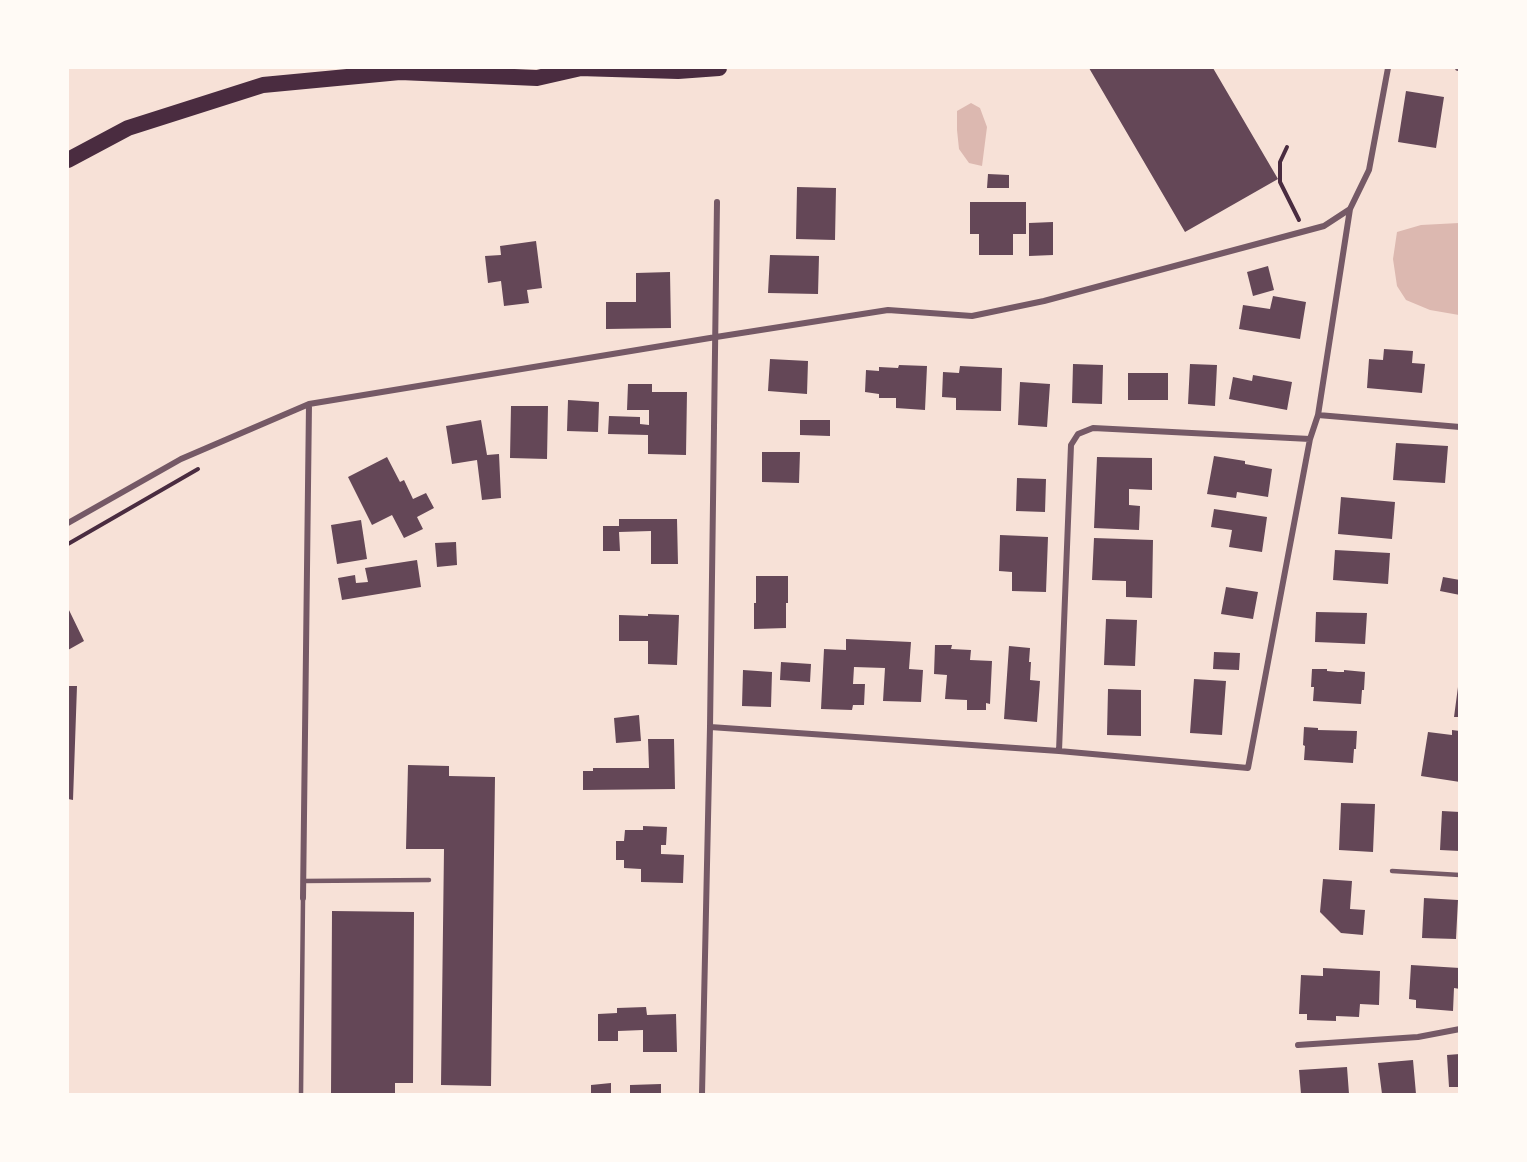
<!DOCTYPE html>
<html>
<head>
<meta charset="utf-8">
<style>
  body { margin:0 }
  #map { position:relative; width:1527px; height:1162px; overflow:hidden; background:#f7e1d7; font-family:"Sofia Sans Condensed",sans-serif }
  canvas { display:block }
  .frame { position:absolute; inset:0; border:69px solid #fffaf5; pointer-events:none }
</style>
</head>
<body>
<div id="map">
<canvas width="1527" height="1162"></canvas>
<div class="frame"></div>
</div>
<script>
const ctx = document.querySelector('canvas').getContext('2d');
ctx.lineJoin = 'round';
function fill(path, color) { ctx.fillStyle = color; ctx.fill(path, 'evenodd'); }
const poly = rows => new Path2D(rows.map(r => 'M' + r).join(''));
function stroke(path, color, width, dash) { ctx.strokeStyle = color; ctx.lineWidth = width; ctx.lineCap = dash ? 'butt' : 'round'; ctx.setLineDash(dash || []); ctx.stroke(path); }
fill(poly([
  [971,103,980,108,987,127,982,166,969,163,959,149,957,130,957,111],
  [1459,223,1459,315,1430,310,1406,300,1397,286,1393,259,1397,232,1421,225]
]), '#dcb8b0');
fill(poly([
  [1089,68,1213,68,1278,179,1185,232],
  [1406,91,1444,97,1436,148,1398,142],
  [988,174,1009,175,1009,188,987,188],
  [797,187,836,188,835,240,796,239],
  [970,202,1026,202,1026,234,1013,234,1013,255,979,255,979,234,970,234],
  [1053,222,1053,255,1029,256,1029,223],
  [536,241,542,288,527,290,529,303,504,306,501,281,488,283,485,256,501,255,500,246],
  [770,255,819,256,818,294,768,293],
  [1268,266,1274,290,1253,296,1247,272],
  [670,272,671,328,606,329,606,302,636,302,636,273],
  [1273,296,1306,302,1300,339,1239,329,1243,305,1270,309],
  [1384,349,1413,351,1412,363,1425,364,1422,393,1367,388,1369,359,1383,360],
  [770,359,808,361,807,394,768,391],
  [1073,364,1103,365,1102,404,1072,403],
  [1190,364,1217,365,1215,406,1188,404],
  [899,365,927,366,925,410,896,408,896,398,879,398,879,394,865,392,866,370,879,371,879,367,898,368],
  [960,366,1002,368,1001,411,956,410,956,398,942,397,943,372,959,373],
  [1128,373,1168,373,1168,400,1128,400],
  [1253,375,1292,382,1287,410,1229,399,1233,377,1252,381],
  [1020,382,1050,384,1047,427,1018,425],
  [628,384,652,384,652,392,687,392,686,455,648,454,648,435,608,434,609,416,640,417,640,424,649,425,649,410,627,410],
  [568,400,599,402,598,432,567,431],
  [511,406,548,406,547,459,510,458],
  [481,420,487,455,499,454,501,498,482,500,477,460,452,464,446,426],
  [800,420,830,420,830,436,800,435],
  [1396,443,1448,446,1445,483,1393,480],
  [762,452,800,452,799,483,762,482],
  [1214,456,1245,461,1245,464,1272,469,1268,497,1237,492,1236,498,1207,494],
  [387,457,400,482,404,480,413,499,426,493,434,508,417,517,423,529,404,538,392,515,372,525,348,477],
  [1097,457,1152,458,1152,490,1129,489,1129,505,1140,506,1139,530,1094,528],
  [1017,478,1046,479,1045,512,1016,511],
  [1341,497,1395,502,1392,539,1338,534],
  [1214,509,1267,517,1262,552,1229,547,1232,530,1211,527],
  [619,519,677,519,678,564,651,564,651,531,619,532,620,551,603,551,603,526,619,526],
  [361,520,367,559,337,564,331,525],
  [1000,535,1048,537,1046,592,1012,591,1012,572,999,571],
  [1094,538,1153,540,1152,598,1126,597,1126,581,1092,580],
  [456,542,457,565,437,567,435,543],
  [1335,550,1390,553,1388,584,1333,580],
  [417,560,421,587,342,600,338,578,355,575,356,583,368,582,365,568],
  [756,576,788,576,788,603,786,603,786,628,754,629,754,603,756,603],
  [1443,577,1460,580,1460,595,1440,591],
  [1226,587,1258,592,1253,619,1221,614],
  [68,608,84,641,68,650],
  [1316,612,1367,613,1365,644,1315,642],
  [648,614,679,615,677,665,648,664,648,641,619,641,619,615,648,616],
  [1106,619,1137,620,1135,666,1104,665],
  [846,639,911,642,909,669,923,670,921,702,883,701,885,668,854,667,853,684,865,684,864,705,853,705,852,710,821,709,824,649,846,650],
  [935,645,952,645,951,649,971,650,970,660,992,661,990,704,986,703,986,710,967,710,967,700,945,699,947,675,934,674],
  [1009,646,1030,648,1029,662,1031,662,1030,680,1040,681,1037,722,1004,719],
  [1214,652,1240,653,1239,670,1213,669],
  [781,662,811,664,810,682,780,680],
  [1312,669,1327,669,1327,671,1338,672,1344,672,1344,670,1365,672,1364,690,1362,690,1361,704,1313,701,1314,687,1311,687],
  [743,670,772,672,771,707,742,706],
  [1194,679,1226,681,1222,735,1190,733],
  [68,686,77,686,73,800,68,799],
  [1458,687,1460,687,1460,717,1454,717],
  [1108,689,1141,690,1141,736,1107,735],
  [639,715,641,741,616,743,614,718],
  [1304,727,1318,728,1318,730,1357,731,1356,749,1354,749,1353,763,1304,760,1305,746,1303,745],
  [1452,730,1460,731,1460,782,1421,776,1428,732,1452,735],
  [648,739,674,739,675,789,583,790,583,771,593,771,593,768,649,768],
  [408,765,449,766,449,776,495,777,491,1086,441,1085,444,849,406,849],
  [1341,803,1375,804,1373,852,1339,850],
  [1442,811,1460,812,1460,851,1440,850],
  [643,826,667,827,666,845,661,845,661,854,684,855,683,883,641,882,641,869,624,868,624,860,616,860,616,841,624,841,625,830,643,830],
  [1323,879,1352,881,1350,909,1365,910,1363,935,1341,933,1320,912],
  [1424,898,1458,900,1456,939,1422,938],
  [332,911,414,912,413,1083,395,1083,395,1094,331,1094],
  [1411,965,1460,968,1460,989,1454,988,1453,1011,1416,1008,1416,1000,1409,999],
  [1323,968,1380,971,1379,1005,1360,1004,1359,1017,1336,1016,1336,1021,1307,1020,1307,1014,1299,1014,1301,975,1323,976],
  [646,1007,647,1015,676,1014,677,1052,643,1052,643,1030,618,1031,618,1041,598,1041,598,1014,617,1013,617,1008],
  [1460,1054,1460,1087,1449,1087,1447,1055],
  [1413,1060,1416,1094,1382,1094,1378,1063],
  [1347,1067,1349,1094,1301,1094,1299,1070],
  [611,1083,611,1094,591,1094,591,1085],
  [661,1084,661,1094,630,1094,630,1085]
]), '#644757');
stroke(poly([
  [1287,147,1280,162,1280,182,1299,220],
  [68,544,198,469]
]), '#4a2c40', 4);
stroke(poly([
  [1392,871,1460,875],
  [303,881,429,880],
  [301,1094,303,898]
]), '#755966', 4.5);
stroke(poly([
  [1458,68,1460,68],
  [1318,415,1460,427],
  [68,523,181,459,309,404,716,337,888,310,972,316,1044,301,1324,226,1350,209],
  [710,727,1059,751,1248,768,1310,439,1318,415,1350,209,1369,170,1388,68],
  [1059,751,1071,445,1078,434,1093,428,1310,439],
  [303,898,309,404],
  [1298,1045,1418,1037,1460,1029],
  [702,1094,710,727,717,202]
]), '#755966', 6);
stroke(poly([
  [579,68,678,71,719,68],
  [68,160,128,128,263,85,400,72,537,78,581,68]
]), '#4a2c40', 16);
</script>
</body>
</html>
